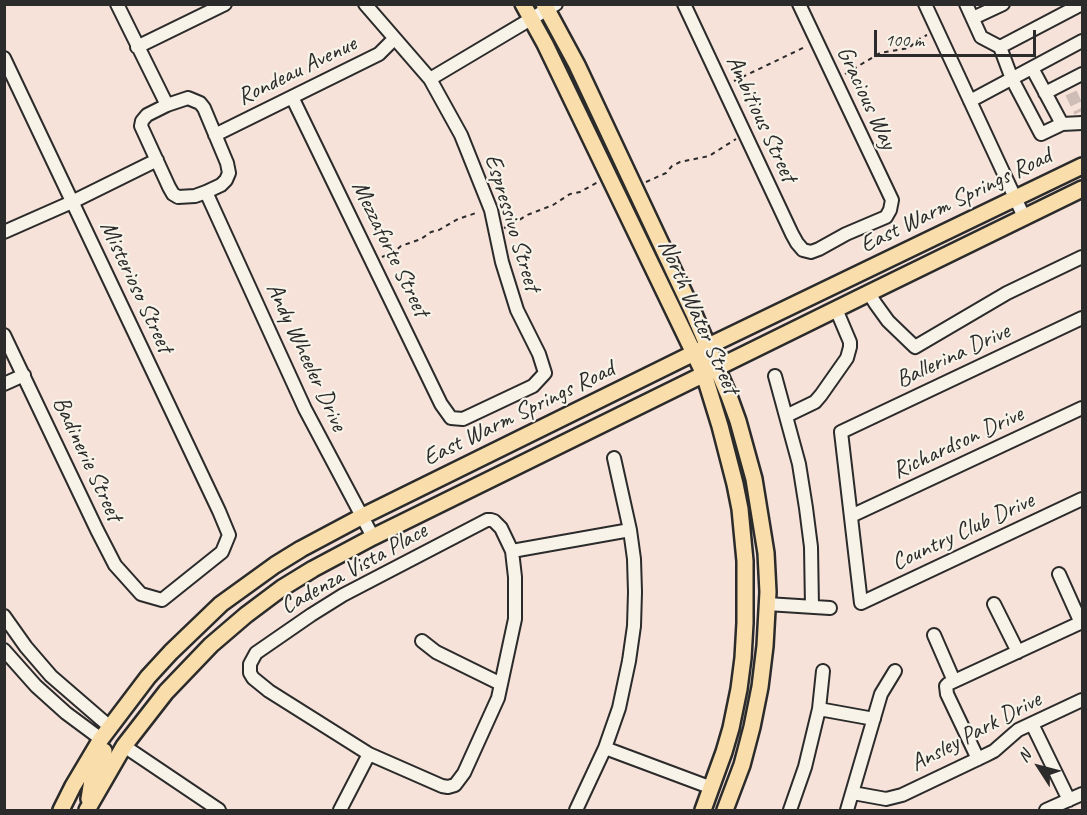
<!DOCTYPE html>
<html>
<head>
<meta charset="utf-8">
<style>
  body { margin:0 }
  #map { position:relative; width:1087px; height:815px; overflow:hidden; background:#f6e2d9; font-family:Caveat,sans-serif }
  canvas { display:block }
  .frame { position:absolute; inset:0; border:6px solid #2b2b2b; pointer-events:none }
  .north { position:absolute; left:1009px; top:737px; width:60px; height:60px; -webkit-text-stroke:4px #f7f3e8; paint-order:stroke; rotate:306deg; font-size:16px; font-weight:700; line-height:24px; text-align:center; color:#2b2b2b }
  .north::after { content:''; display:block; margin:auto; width:21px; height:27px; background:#2b2b2b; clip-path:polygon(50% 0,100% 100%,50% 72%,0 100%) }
  .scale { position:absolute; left:874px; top:30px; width:162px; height:27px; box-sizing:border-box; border:3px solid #2b2b2b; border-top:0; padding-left:8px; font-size:18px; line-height:21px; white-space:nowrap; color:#2b2b2b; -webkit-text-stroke:4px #f7f3e8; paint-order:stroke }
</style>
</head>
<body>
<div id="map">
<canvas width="1087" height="815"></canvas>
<div class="frame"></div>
<div class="north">N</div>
<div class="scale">100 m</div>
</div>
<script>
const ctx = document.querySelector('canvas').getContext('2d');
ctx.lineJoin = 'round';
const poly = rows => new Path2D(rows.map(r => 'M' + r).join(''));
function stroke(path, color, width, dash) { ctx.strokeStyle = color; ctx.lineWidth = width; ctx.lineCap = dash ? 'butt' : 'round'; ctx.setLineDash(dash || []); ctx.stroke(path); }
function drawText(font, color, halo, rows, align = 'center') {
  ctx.font = font + ' Caveat,sans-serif'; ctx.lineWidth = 4.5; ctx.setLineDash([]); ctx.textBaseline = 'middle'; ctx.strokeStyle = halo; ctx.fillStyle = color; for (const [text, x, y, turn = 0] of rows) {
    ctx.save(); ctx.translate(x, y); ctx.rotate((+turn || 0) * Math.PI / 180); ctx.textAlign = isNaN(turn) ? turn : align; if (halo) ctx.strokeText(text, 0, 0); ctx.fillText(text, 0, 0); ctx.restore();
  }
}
stroke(poly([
  [1071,93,1080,112]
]), '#cdbdb6', 12, [12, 6]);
const minor = poly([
  [117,4,167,105],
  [684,4,792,234,797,243,803,250,811,252,819,249,846,234,886,217,890,210,892,200,799,4],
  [925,4,1024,217],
  [966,4,981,37,1000,47,1012,79,1041,134,1062,124,1032,68],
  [973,18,1003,4],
  [137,47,225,4],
  [1000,47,1082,4],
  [4,58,219,511,229,535,222,552,162,600,141,594,115,565,97,530,4,335],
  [430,79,556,4],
  [1045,93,1082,74],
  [292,97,441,404,451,418,463,419,533,386,545,373,539,354,517,310,502,262,491,210,461,135,430,79,365,4],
  [188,98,200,103,204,108,227,163,229,173,226,180,221,185,206,192,195,196,178,197,173,194,169,187,141,126,142,121,147,115,167,105,188,98],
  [970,101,1082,41],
  [1062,124,1082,123],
  [215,135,379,54,394,39],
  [206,192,305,409,373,537],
  [4,232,72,202,157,160],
  [869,293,875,303,888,321,915,347,1007,293,1082,257],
  [1082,318,841,432,861,603,1082,499],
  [775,376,799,464,806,508,811,547,812,607],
  [4,384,24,375],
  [786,416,815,402,821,395,847,358,850,347,850,342,836,309],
  [851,516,1082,408],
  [487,520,491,520,494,521,501,528,512,551,515,577,515,619,498,698,464,773,455,785,448,787,442,786,369,754,269,691,253,678,250,673,250,664,256,653,311,615,343,595,487,520],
  [512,551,630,530],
  [1059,574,1081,623],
  [767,604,830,608],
  [994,604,1018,652],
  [4,616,26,647,51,676,110,727],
  [934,635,954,681],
  [422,641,436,652,501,684],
  [4,650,36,686,66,713,101,739],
  [819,709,874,719],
  [1032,724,1069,800],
  [124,746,219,810],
  [605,748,712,788],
  [978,759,947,694,946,686,948,684,1082,622],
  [853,793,886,799,902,795,986,755,994,751,1018,730,1082,700],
  [340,810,369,754],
  [576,810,605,748,619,708,629,661,634,626,635,592,634,559,630,530,614,458],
  [790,810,805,767,819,709,823,671],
  [847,810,881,694,895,671],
  [1046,810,1082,794]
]);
const major = poly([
  [523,4,545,44,704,374,720,426,735,484,740,509,745,561,745,623,743,658,739,689,731,728,724,752,703,810],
  [544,4,577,65,694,314,729,396,738,421,754,479,766,553,768,592,765,646,760,687,752,727,742,765,725,810],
  [89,799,93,774,104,751],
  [61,810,73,786,101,739,148,677,171,652,221,604,275,565,301,549,361,517,694,353,1082,166],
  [87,810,124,746,166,692,211,645,246,615,282,588,313,569,373,537,869,293,1082,189]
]);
stroke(minor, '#2b2b2b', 16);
stroke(major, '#2b2b2b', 20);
stroke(poly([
  [845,74,880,53,909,48,919,39,927,35],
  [734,81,807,46],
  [646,182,666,173,672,166,680,162,709,156,736,139],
  [504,228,513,224,527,215,553,205,570,194,580,192,598,182],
  [382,257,394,252,401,246,421,239,431,232,439,230,458,219,479,212]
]), '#2b2b2b', 2, [4.5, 4.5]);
stroke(minor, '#f7f3e8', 12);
stroke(major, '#f9deab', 15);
drawText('24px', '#2b2b2b', '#f7f3e8', [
  ["Rondeau Avenue",297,71,-26],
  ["Gracious Way",866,98,65],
  ["Ambitious Street",761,119,65],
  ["East Warm Springs Road",956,201,-26],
  ["Espressivo Street",512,223,73],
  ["Mezzaforte Street",390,249,64],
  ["Misterioso Street",136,287,65],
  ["North Water Street",698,317,66],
  ["Ballerina Drive",953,356,-25],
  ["Andy Wheeler Drive",306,357,65],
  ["East Warm Springs Road",519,414,-26],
  ["Richardson Drive",958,443,-25],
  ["Badinerie Street",87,459,65],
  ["Country Club Drive",963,532,-25],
  ["Cadenza Vista Place",354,569,-29],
  ["Ansley Park Drive",976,732,-28]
]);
</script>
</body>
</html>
